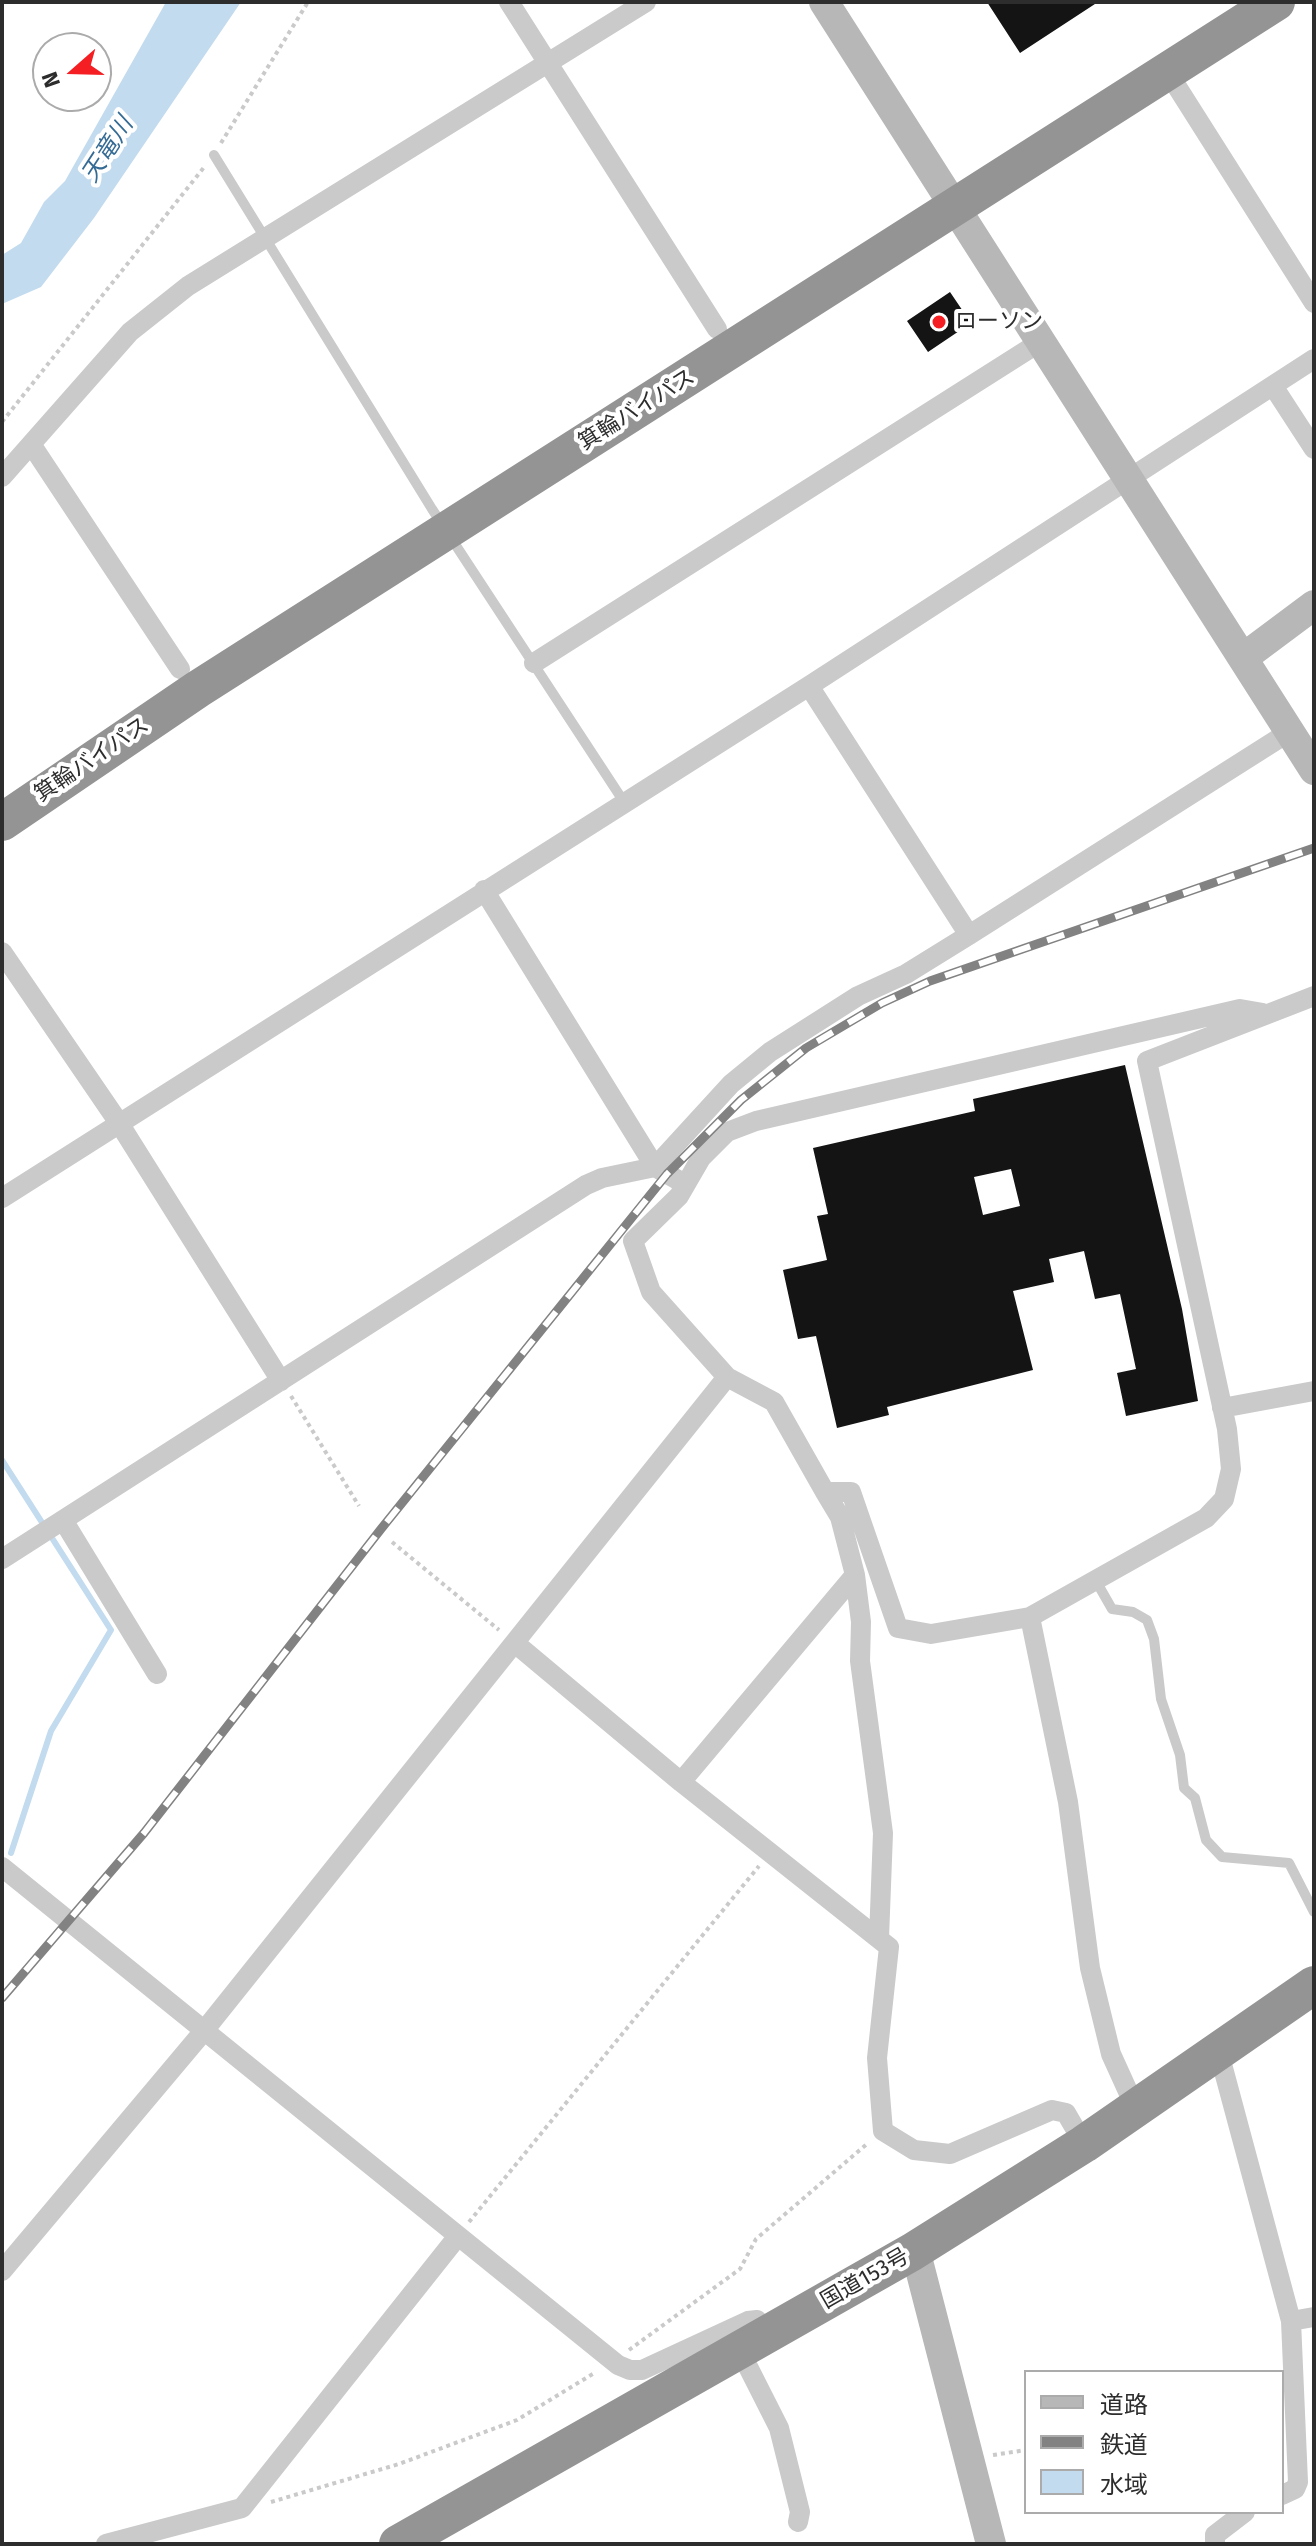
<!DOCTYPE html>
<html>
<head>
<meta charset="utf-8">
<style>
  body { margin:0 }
  #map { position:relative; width:1316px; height:2546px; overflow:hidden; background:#fff; font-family:"Fira Sans","Noto Sans JP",sans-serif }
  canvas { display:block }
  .frame { position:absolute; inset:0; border:4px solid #2d2d2d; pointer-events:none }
  .legend { position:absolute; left:1024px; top:2370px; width:260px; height:144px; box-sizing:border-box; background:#fff; border:2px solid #ababab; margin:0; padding:10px 14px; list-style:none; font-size:24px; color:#2d2d2d }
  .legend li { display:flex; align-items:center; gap:16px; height:40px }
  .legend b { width:40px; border:2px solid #ababab }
  .north { position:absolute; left:32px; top:32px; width:80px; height:80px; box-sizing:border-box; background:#fff; border:2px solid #ababab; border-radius:50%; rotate:250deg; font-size:22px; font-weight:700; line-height:32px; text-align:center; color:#2d2d2d }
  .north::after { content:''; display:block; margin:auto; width:28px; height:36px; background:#f41e23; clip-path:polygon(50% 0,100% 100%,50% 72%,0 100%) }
</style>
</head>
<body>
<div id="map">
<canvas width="1316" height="2546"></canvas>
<div class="frame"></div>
<ul class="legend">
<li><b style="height:10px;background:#b7b7b7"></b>道路</li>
<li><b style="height:10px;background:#828282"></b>鉄道</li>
<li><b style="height:22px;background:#c3dbee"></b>水域</li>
</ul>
<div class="north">N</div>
</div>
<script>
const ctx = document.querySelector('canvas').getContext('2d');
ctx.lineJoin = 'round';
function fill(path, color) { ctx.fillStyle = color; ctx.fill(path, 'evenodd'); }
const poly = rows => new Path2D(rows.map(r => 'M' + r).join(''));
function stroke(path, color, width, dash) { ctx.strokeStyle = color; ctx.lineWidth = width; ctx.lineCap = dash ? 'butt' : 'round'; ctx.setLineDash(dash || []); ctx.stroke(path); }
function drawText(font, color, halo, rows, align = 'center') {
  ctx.font = font + ' "Fira Sans","Noto Sans JP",sans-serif'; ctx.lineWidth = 8; ctx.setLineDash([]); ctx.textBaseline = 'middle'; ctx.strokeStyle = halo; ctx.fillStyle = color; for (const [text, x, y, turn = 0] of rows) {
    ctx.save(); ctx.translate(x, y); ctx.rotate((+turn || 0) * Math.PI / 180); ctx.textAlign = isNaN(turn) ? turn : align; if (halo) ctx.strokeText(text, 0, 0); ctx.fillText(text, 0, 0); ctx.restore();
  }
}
fill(poly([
  [166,2,241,2,94,218,41,287,2,304,2,255,21,243,44,202,65,181]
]), '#c3dbee');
stroke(poly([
  [2,1460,111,1630,51,1731,11,1853]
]), '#c3dbee', 6);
fill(poly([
  [987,2,1098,2,1020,53],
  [950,292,971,323,928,352,907,321],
  [1125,1065,1182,1309,1198,1401,1126,1416,1117,1373,1136,1369,1120,1294,1095,1299,1084,1251,1049,1259,1054,1282,1013,1291,1033,1370,887,1407,889,1415,837,1428,816,1336,798,1339,783,1270,827,1260,817,1216,828,1214,813,1148,975,1111,973,1099],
  [1011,1169,1020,1206,983,1215,974,1177]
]), '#141414');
stroke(poly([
  [221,143,308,2],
  [2,422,205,166],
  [291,1396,359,1506],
  [392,1542,499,1630],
  [469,2222,759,1866],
  [629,2350,740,2269,756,2239,868,2143],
  [993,2455,1026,2450],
  [271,2502,399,2464,517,2420,596,2372]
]), '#cacaca', 4, [4, 4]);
stroke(poly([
  [214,155,432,509,624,802],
  [1096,1581,1112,1609,1133,1612,1147,1620,1154,1639,1161,1699,1180,1755,1184,1788,1195,1798,1206,1840,1222,1857,1289,1863,1314,1912]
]), '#cacaca', 10);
stroke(poly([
  [509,2,717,329],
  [1167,71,1314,303],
  [1273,386,1314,449],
  [31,444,180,669],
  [2,477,130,332,188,286,646,2],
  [534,663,1040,342],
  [809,686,969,935],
  [484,890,655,1167,685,1184],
  [2,952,119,1123,281,1381],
  [2,1198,809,686,1314,359],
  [727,1377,774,1402,825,1492,851,1492,898,1628,931,1634,1030,1617,1206,1518,1224,1499,1231,1469,1227,1429,1147,1061,1314,996],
  [1222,1408,1314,1391],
  [63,1520,157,1674],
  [2,1559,586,1185,602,1178,655,1167,731,1084,770,1052,858,996,906,974,969,935,1289,732],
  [855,1575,861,1622,860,1661,883,1833,879,1938],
  [1030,1617,1068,1802,1090,1968,1111,2054,1136,2109],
  [516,1644,681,1782,889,1947,877,2058,883,2131,914,2150,950,2154,1052,2110,1066,2113,1084,2144],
  [681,1782,855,1575,840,1517,825,1492],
  [2,1867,618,2365,630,2370,642,2370,748,2321,757,2320,769,2334],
  [1219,2053,1291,2321,1298,2482,1295,2489,1282,2495],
  [2,2271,203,2032,727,1377,651,1292,633,1241,679,1196,701,1158,727,1132,756,1121,1240,1009,1263,1013],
  [1291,2321,1314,2317],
  [740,2351,779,2428,800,2512,798,2522],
  [106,2544,242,2508,458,2236],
  [1215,2544,1215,2535,1245,2512]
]), '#cacaca', 20);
stroke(poly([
  [824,2,1314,770],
  [1243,658,1314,605],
  [912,2252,919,2265,991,2544]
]), '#b7b7b7', 30);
stroke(poly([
  [2,822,198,689,1276,2],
  [398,2544,912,2252,1084,2144,1314,1985]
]), '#949494', 38);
const rail = poly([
  [2,1998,144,1833,381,1529,667,1174,741,1100,806,1048,882,1003,930,981,1314,848]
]);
stroke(rail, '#828282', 9);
stroke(rail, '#fff', 6, [18]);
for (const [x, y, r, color] of [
  [939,322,8,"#f41e23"]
]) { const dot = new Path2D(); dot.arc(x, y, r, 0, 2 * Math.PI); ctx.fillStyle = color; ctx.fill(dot); stroke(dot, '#fff', 3); }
drawText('22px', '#2d2d2d', '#fff', [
  ["ローソン",955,322]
], 'left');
drawText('22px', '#2d2d2d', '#fff', [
  ["箕輪バイパス",637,410,-32],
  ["箕輪バイパス",92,760,-34],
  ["国道153号",865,2279,-30]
]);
drawText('italic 24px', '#346b95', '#fff', [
  ["天竜川",108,150,-57]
]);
</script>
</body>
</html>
